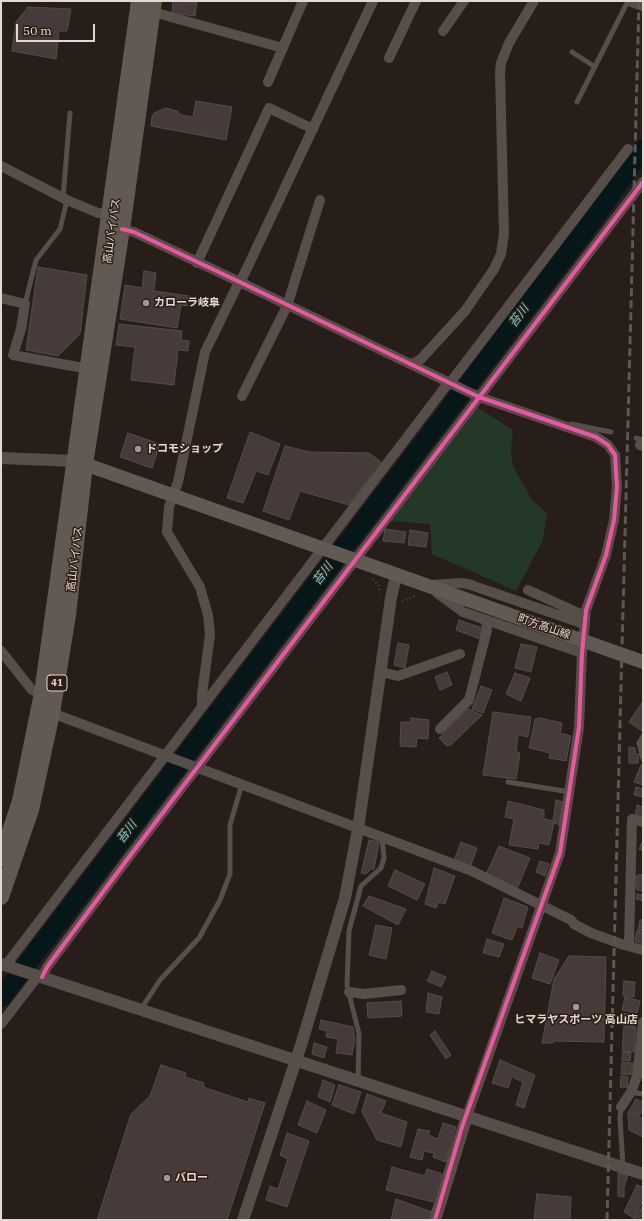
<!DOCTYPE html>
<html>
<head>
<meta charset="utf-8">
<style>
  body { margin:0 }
  #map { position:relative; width:644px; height:1221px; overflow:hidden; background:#281e19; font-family:"IBM Plex Serif",serif }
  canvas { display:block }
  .frame { position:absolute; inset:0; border:2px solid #e4d8d1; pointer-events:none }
  .scale { position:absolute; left:16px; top:24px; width:79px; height:18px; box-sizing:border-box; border:2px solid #e4d8d1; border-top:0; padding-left:5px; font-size:12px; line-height:14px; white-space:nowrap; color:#e4d8d1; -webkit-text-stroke:3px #2e1d13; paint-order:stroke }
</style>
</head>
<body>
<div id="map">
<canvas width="644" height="1221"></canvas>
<div class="frame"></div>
<div class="scale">50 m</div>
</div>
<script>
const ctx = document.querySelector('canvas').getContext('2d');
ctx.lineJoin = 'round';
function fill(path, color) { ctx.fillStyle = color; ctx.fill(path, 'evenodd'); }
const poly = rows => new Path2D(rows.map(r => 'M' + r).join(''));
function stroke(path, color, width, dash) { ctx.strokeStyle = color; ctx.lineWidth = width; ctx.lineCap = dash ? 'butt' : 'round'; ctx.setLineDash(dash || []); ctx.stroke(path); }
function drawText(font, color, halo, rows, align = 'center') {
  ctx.font = font + ' "IBM Plex Serif","Noto Sans JP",serif'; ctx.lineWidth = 3; ctx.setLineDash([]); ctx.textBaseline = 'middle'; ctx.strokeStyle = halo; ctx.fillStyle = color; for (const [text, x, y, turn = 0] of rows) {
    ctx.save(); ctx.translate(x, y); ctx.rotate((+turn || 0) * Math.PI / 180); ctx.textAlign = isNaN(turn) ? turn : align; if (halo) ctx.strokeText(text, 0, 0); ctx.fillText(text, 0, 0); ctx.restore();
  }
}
fill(poly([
  [477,407,513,430,511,449,512,464,532,500,547,513,543,540,516,591,432,554,430,524,391,521]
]), '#243827');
stroke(poly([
  [1,998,593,220,643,149]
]), '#051718', 19);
const building = poly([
  [173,1,197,2,195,16,172,13,173,1],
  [28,7,71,9,67,31,59,31,56,59,12,51,16,22,28,7],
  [196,101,232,107,226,140,151,126,152,117,154,113,166,108,177,111,181,115,193,117,196,101],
  [38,267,87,275,80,334,58,356,26,350,38,267],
  [144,271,156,273,154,291,189,296,187,306,181,305,177,328,120,319,125,285,142,288,144,271],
  [119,324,182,331,181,340,189,341,188,351,178,350,174,385,131,380,135,347,116,345,119,324],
  [250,432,280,444,268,475,256,471,243,503,227,498,250,432],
  [128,433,160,444,152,468,120,457,128,433],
  [285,446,310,452,369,453,381,462,349,505,300,491,289,520,263,511,285,446],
  [385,529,406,532,404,543,383,541,385,529],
  [410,530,428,533,426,547,408,545,410,530],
  [459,620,482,628,480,639,456,630,459,620],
  [398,643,409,645,405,668,394,665,398,643],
  [521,644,537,647,531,672,515,668,521,644],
  [447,672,452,685,440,690,435,677,447,672],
  [515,673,530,678,521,701,506,694,515,673],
  [481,686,492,690,483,713,472,709,481,686],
  [643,701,643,730,642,731,629,722,643,701],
  [468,709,482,715,451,745,447,746,439,738,468,709],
  [493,712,531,717,528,737,518,735,516,751,520,753,516,779,483,775,493,712],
  [411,718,429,720,428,739,417,738,416,747,400,746,401,722,411,722,411,718],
  [540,718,562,723,560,733,571,736,566,761,549,758,550,753,529,748,535,719,540,718],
  [629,747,635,748,635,754,639,754,638,763,629,763,629,747],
  [641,765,643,766,643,785,634,782,641,765],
  [636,787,643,789,643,797,634,795,636,787],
  [556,800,563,802,559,825,554,823,549,845,539,843,538,849,509,845,514,819,505,817,508,801,544,810,544,819,553,821,556,800],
  [637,805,643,807,643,818,635,816,637,805],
  [369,840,379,842,374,869,371,869,366,874,361,873,369,840],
  [643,840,643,851,639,849,643,840],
  [461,842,477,848,470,868,453,863,461,842],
  [499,846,530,858,517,889,486,874,499,846],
  [540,861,549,864,545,876,536,872,540,861],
  [434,868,455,876,445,904,438,902,436,908,425,904,434,868],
  [395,870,425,884,417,900,388,886,395,870],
  [638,875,643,875,643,891,637,890,635,876,638,877,638,875],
  [637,894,643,895,643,901,636,899,637,894],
  [369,896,406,909,398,925,363,906,369,896],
  [504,898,528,907,522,928,517,927,512,940,492,933,504,898],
  [640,920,643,920,643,931,638,930,640,920],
  [376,925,392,928,386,959,369,955,376,925],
  [637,931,643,933,643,944,635,941,637,931],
  [487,939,504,944,499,957,483,953,487,939],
  [540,953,559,960,550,984,532,978,540,953],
  [569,956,606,957,604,1042,553,1041,553,1043,542,1043,554,979,569,956],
  [432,971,446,977,441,987,427,981,432,971],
  [624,981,635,982,634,997,623,996,624,981],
  [428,993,442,997,439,1014,426,1012,428,993],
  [625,997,640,1001,637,1013,622,1010,625,997],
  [401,1001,402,1016,368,1018,367,1003,401,1001],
  [621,1013,635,1015,634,1026,620,1024,621,1013],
  [321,1020,353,1027,355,1040,352,1055,336,1053,338,1039,326,1037,327,1031,319,1029,321,1020],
  [624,1026,636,1027,634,1052,622,1051,624,1026],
  [435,1031,451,1055,446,1059,430,1035,435,1031],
  [314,1043,327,1047,324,1058,312,1054,314,1043],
  [623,1052,631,1053,630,1061,622,1060,623,1052],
  [500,1060,535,1075,524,1108,516,1105,523,1082,512,1077,508,1088,492,1083,500,1060],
  [622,1062,633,1063,631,1075,621,1074,622,1062],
  [161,1065,186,1073,185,1077,204,1083,203,1087,248,1102,249,1098,265,1103,227,1220,97,1220,131,1114,150,1096,161,1065],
  [621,1076,628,1077,627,1087,620,1087,621,1076],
  [323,1080,335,1085,330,1102,318,1097,323,1080],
  [339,1085,361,1092,354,1114,332,1105,339,1085],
  [367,1094,386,1101,381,1113,407,1122,401,1147,377,1140,362,1112,367,1094],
  [636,1099,643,1102,643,1109,639,1116,629,1111,636,1099],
  [307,1101,326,1110,317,1133,298,1125,307,1101],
  [628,1112,643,1119,643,1137,629,1130,628,1112],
  [443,1123,456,1127,446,1162,433,1157,434,1153,424,1151,422,1160,410,1157,418,1129,430,1131,428,1135,438,1139,443,1123],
  [287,1133,309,1141,287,1207,266,1200,270,1186,278,1189,288,1159,280,1155,287,1133],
  [392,1167,425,1176,427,1169,442,1174,433,1202,386,1190,392,1167],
  [618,1173,628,1175,624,1187,624,1197,618,1196,618,1173],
  [637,1185,643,1187,643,1199,635,1219,624,1212,637,1185],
  [537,1194,571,1197,570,1220,534,1220,537,1194],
  [396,1199,432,1212,430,1220,391,1220,396,1199],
  [643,1205,643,1220,636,1220,643,1205]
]);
fill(building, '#473a3b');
stroke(building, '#544b4a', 1);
stroke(poly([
  [373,579,379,586,380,593],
  [402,601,414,596,414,594]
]), '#58514c', 2, [1, 3]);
stroke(poly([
  [572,52,595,67],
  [577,102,628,1],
  [63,198,70,113],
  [25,304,36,260,60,229,67,200],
  [571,424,611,432],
  [636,438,643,440],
  [643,759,639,743,643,736],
  [508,782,570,792],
  [141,1009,160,980,199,938,220,900,230,874,230,825,242,784],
  [358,1080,359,1034,347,985,349,931,361,886,381,868,384,858,382,838],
  [631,1092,643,1094],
  [621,1107,620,1118,623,1168]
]), '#564f49', 5);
stroke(poly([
  [153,12,283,48],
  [443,31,464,1],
  [389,58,416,1],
  [268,82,303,1],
  [1,166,67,200,98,213,109,214],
  [122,229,134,232,244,284,479,397,596,437,608,445,615,455,617,487,614,520,606,555,586,610,582,653,579,727,560,853,467,1116],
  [197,263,269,108,313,129],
  [240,283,373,1],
  [1,298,25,304,21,329,13,355,78,367],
  [412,364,421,359,465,311,494,269,501,254,504,233,500,72,501,63,509,43,534,1],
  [450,383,628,149],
  [242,396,287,306,320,200],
  [640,445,643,446],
  [431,585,460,583,468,584,584,624],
  [528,590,585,616],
  [437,593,463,612,582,653],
  [1,651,32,690,42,693],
  [381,672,398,676,460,654],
  [202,707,202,694,210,635,208,615,200,587,167,532,169,507,178,482,205,352,239,282],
  [52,713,472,871,571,920,574,924,591,933,624,945,643,950],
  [440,729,469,700,487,630,486,620],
  [629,946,632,819,643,822],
  [6,965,449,382],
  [42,977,47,967,129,857,643,182],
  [349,992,364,994,401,990],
  [1,1024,38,976],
  [621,1107,631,1092,637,1076,643,1022]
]), '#564f49', 10);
stroke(poly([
  [632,1,643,5],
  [1,458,75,461],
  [1,964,643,1174],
  [243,1220,301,1045,345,898,358,829,391,598,396,575],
  [435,1220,467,1116]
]), '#564f49', 12);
stroke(poly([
  [76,461,643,662]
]), '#615a53', 14);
stroke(poly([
  [1,858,20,801,42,693,139,1],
  [1,897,31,810,52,713,68,615,85,464,122,229,154,1]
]), '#625a52', 16);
stroke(poly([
  [607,1220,639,1]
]), '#5e5853', 3, [8, 4]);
stroke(poly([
  [122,229,134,232,244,284,479,397,596,437,608,445,615,455,617,487,614,520,606,555,586,610,582,653,579,727,560,853,462,1127,435,1220],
  [42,977,47,967,129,857,643,182]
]), '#f153a3', 4);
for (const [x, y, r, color] of [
  [146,303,4,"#a29791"],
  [138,449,4,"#a29791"],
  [576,1007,4,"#a29791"],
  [167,1178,4,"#a29791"]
]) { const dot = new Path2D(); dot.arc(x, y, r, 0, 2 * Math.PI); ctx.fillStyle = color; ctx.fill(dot); stroke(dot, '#2e1d13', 1.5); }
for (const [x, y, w] of [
  [57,683,20]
]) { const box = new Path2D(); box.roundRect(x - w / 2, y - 8, w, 16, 3); ctx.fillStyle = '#2e1d13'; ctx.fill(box); stroke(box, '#e4d8d1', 1); }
drawText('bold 10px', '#e4d8d1', null, [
  ["41",57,683]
]);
drawText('11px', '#e4d8d1', '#2e1d13', [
  ["高山バイパス",112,231,-82],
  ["高山バイパス",75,559,-83],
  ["町方高山線",544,627,19]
]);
drawText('bold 11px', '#e4d8d1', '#2e1d13', [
  ["カローラ岐阜",154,303],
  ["ドコモショップ",146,449],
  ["ヒマラヤスポーツ 高山店",576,1020,"center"],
  ["バロー",175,1178]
], 'left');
drawText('italic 12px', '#6bd8e2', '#2e1d13', [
  ["苔川",519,316,-53],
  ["苔川",323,574,-53],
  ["苔川",127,832,-53]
]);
</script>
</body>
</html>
